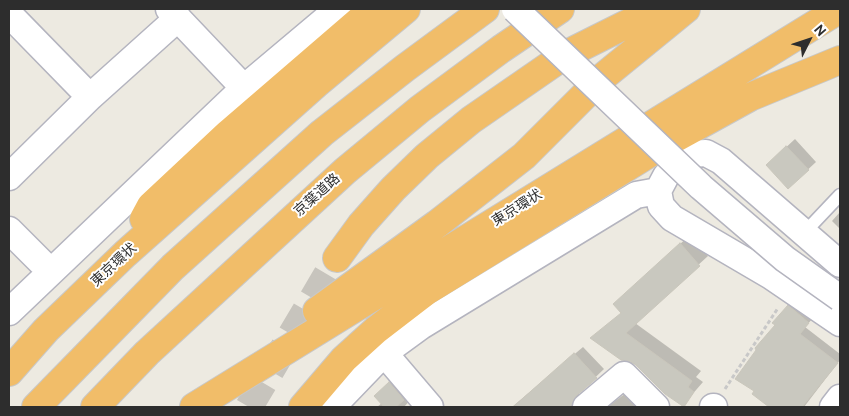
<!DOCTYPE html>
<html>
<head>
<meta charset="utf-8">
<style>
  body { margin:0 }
  #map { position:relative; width:849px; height:416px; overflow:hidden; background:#edeae1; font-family:Cabin,sans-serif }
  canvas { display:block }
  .frame { position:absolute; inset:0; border:10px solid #2d2d2d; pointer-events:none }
  .north { position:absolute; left:784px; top:15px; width:50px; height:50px; -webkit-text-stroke:4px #fff; paint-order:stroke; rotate:49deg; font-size:14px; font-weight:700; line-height:20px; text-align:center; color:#2d2d2d }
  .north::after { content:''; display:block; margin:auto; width:18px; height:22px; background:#2d2d2d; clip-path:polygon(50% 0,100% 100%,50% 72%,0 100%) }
</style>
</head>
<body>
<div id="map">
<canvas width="849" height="416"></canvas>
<div class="frame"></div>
<div class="north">N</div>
</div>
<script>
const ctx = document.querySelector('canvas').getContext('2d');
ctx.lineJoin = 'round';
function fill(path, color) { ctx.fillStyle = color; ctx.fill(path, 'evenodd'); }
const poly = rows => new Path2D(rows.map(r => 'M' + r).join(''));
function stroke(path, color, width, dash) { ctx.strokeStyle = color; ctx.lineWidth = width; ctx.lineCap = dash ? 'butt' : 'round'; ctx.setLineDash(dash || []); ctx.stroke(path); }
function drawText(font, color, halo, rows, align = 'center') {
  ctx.font = font + ' Cabin,"Noto Sans JP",sans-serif'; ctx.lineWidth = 4; ctx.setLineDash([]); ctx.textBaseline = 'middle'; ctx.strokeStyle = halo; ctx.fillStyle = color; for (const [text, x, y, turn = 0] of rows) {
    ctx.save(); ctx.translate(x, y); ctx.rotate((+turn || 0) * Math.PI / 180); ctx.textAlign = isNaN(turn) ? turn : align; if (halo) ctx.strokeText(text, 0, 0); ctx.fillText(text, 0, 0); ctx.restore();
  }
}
fill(poly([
  [795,139,816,162,788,188,767,165],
  [840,212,840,229,832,221],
  [690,235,708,256,635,323,701,371,696,377,703,382,683,405,628,359,622,312,624,295],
  [794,300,814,317,805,327,840,354,840,360,804,407,778,407,771,402,776,325],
  [583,347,604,369,579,393,578,402,581,407,512,407],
  [399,374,413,397,404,407,377,407,382,403,385,387],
  [626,393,639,407,607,407]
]), '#0003');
const building = poly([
  [786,146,809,170,788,189,766,165,786,146],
  [680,243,700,266,626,333,692,381,688,387,694,392,684,407,665,394,635,364,628,361,621,360,590,338,621,313,613,304,680,243],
  [788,305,809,323,800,334,838,363,802,407,769,407,752,394,754,391,735,379,756,350,755,348,775,325,772,323,788,305],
  [574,353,597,378,576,396,571,407,513,407,574,353],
  [389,382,404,400,396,407,384,407,374,396,389,382]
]);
fill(building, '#c9c8bf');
stroke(building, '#c9c6bb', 1);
stroke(poly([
  [249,407,337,258]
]), '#c7c4bd', 28, [28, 14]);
const lane = poly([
  [805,232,840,195]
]);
const street = poly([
  [9,14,90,97],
  [244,88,338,9],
  [9,177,90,97,178,18],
  [9,230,51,272],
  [840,264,721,161,706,153,691,154,666,176,658,191,661,206,672,218,771,276,840,323],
  [9,312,244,88,169,9],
  [384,353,430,407],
  [332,407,384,353,421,326,636,195,658,191],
  [586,407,624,375,656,407],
  [713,407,714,407],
  [833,407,840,398]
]);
const highway = poly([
  [144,219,151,206,229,133,373,9],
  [337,258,361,225,393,189,427,156,471,120,565,55,657,9],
  [317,311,437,224,524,156,604,76,686,9],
  [9,372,46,330,125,254,316,84,406,9],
  [36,407,173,267,322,133,405,68,485,9],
  [95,407,147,353,345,171,420,109,501,49,560,9],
  [194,407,840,9],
  [303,407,344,359,376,330,428,290,661,146,750,97,840,60]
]);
stroke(lane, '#b4b4bf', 15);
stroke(street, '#b4b4bf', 29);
stroke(highway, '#c8c8c8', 30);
stroke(poly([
  [725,389,778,308]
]), '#c8c8c8', 3, [4, 2.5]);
stroke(lane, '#fff', 12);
stroke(street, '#fff', 26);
stroke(highway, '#f1bd69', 28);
const streetBridge = poly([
  [515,9,701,187,785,259,840,298]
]);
stroke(streetBridge, '#b4b4bf', 29, []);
stroke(streetBridge, '#fff', 26);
drawText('14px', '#2d2d2d', '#fff', [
  ["京葉道路",317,195,-42],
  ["東京環状",517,208,-32],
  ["東京環状",114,265,-43]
]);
</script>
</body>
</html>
